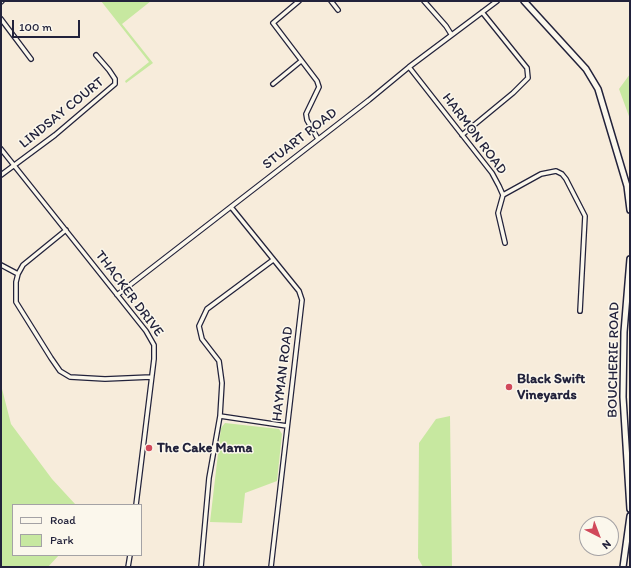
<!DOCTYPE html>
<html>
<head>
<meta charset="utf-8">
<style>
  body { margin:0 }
  #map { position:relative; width:631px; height:568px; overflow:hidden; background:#f7ecdb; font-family:Itim,sans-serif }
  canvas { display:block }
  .frame { position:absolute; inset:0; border:2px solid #22223b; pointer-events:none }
  .legend { position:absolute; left:12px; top:504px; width:130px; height:52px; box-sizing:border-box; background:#fbf7ec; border:1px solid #a4a2a5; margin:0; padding:5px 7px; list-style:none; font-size:12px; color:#22223b }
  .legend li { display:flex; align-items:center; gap:8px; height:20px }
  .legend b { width:20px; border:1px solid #a4a2a5 }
  .north { position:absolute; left:579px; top:516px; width:40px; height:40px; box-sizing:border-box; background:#fbf7ec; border:1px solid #a4a2a5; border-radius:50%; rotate:138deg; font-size:11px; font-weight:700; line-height:16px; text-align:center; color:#22223b }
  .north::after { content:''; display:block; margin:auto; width:14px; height:18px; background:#d1495b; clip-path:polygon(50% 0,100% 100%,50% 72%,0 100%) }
  .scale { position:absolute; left:12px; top:20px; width:68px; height:18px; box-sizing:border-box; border:2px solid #22223b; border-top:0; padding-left:5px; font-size:12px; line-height:14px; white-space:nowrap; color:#22223b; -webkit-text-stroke:3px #fbf7ec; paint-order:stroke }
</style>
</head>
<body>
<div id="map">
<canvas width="631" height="568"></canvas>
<div class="frame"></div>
<ul class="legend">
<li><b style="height:5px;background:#fbf7ec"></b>Road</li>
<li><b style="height:11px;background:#c7e8a0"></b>Park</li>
</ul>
<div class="north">N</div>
<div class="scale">100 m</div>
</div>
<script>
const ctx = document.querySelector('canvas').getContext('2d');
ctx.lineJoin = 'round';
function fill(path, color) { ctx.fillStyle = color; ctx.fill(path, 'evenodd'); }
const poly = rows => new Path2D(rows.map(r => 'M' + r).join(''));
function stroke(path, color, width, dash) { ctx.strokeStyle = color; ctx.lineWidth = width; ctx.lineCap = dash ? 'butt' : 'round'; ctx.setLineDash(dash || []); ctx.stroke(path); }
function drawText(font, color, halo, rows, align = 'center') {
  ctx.font = font + ' Itim,sans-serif'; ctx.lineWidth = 3; ctx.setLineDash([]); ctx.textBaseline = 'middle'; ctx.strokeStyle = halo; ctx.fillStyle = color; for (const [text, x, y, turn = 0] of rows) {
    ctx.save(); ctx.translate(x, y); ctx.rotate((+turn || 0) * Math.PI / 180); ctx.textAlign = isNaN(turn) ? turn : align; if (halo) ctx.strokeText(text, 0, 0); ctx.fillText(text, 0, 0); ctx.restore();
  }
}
fill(poly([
  [101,1,151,1,122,24,153,63,126,83,125,81,149,62],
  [630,74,630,119,619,89],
  [1,385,11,424,52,479,75,504,13,505,13,555,59,555,48,567,1,567],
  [450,416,452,567,423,567,418,558,419,443,436,419],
  [225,423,279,429,282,434,277,481,245,493,242,523,210,522,221,428]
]), '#c7e8a0');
const street = poly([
  [299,1,273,23,317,81,319,87,306,114,307,120,318,139],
  [331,1,338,10],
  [424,1,446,26,451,34],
  [1,2,2,1],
  [1,19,31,59],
  [409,67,492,173,499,186,503,195,498,213,505,243],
  [273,84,301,61],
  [462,135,513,93,528,78,527,68,482,12],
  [1,149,146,331,154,345,154,359,136,505],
  [1,175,55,135,115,84,115,79,109,70,96,55],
  [503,195,541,174,556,171,562,174,566,179,585,216,580,311],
  [231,207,299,291,302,300,271,567],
  [66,230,23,265,18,274,16,282,16,302,51,358,60,371,70,377,105,379,151,377],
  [1,265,18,274],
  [117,295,369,100,409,67,497,1],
  [220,416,287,426],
  [128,567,130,555],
  [201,567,209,478,220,416,222,383,219,361,202,339,199,326,207,309,273,260]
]);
const secondary = poly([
  [524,1,586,69,598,89,627,186,630,210],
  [630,259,624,332,623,397,630,509],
  [623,567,630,516]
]);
stroke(street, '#22223b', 6);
stroke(secondary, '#22223b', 8);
stroke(street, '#fbf7ec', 3.5);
stroke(secondary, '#fbf7ec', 5);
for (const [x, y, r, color] of [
  [509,387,4,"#d1495b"],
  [149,448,4,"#d1495b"]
]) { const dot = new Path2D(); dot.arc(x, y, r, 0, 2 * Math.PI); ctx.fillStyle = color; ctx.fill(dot); stroke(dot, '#fbf7ec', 1.5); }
drawText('14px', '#22223b', '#fbf7ec', [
  ["LINDSAY COURT",62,113,-39],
  ["HARMON ROAD",474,134,53],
  ["STUART ROAD",300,139,-38],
  ["THACKER DRIVE",129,294,53],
  ["BOUCHERIE ROAD",614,360,-89],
  ["HAYMAN ROAD",283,374,-83]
]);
drawText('bold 14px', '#22223b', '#fbf7ec', [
  ["Black Swift",517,379],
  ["Vineyards",517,395],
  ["The Cake Mama",157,448]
], 'left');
</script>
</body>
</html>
